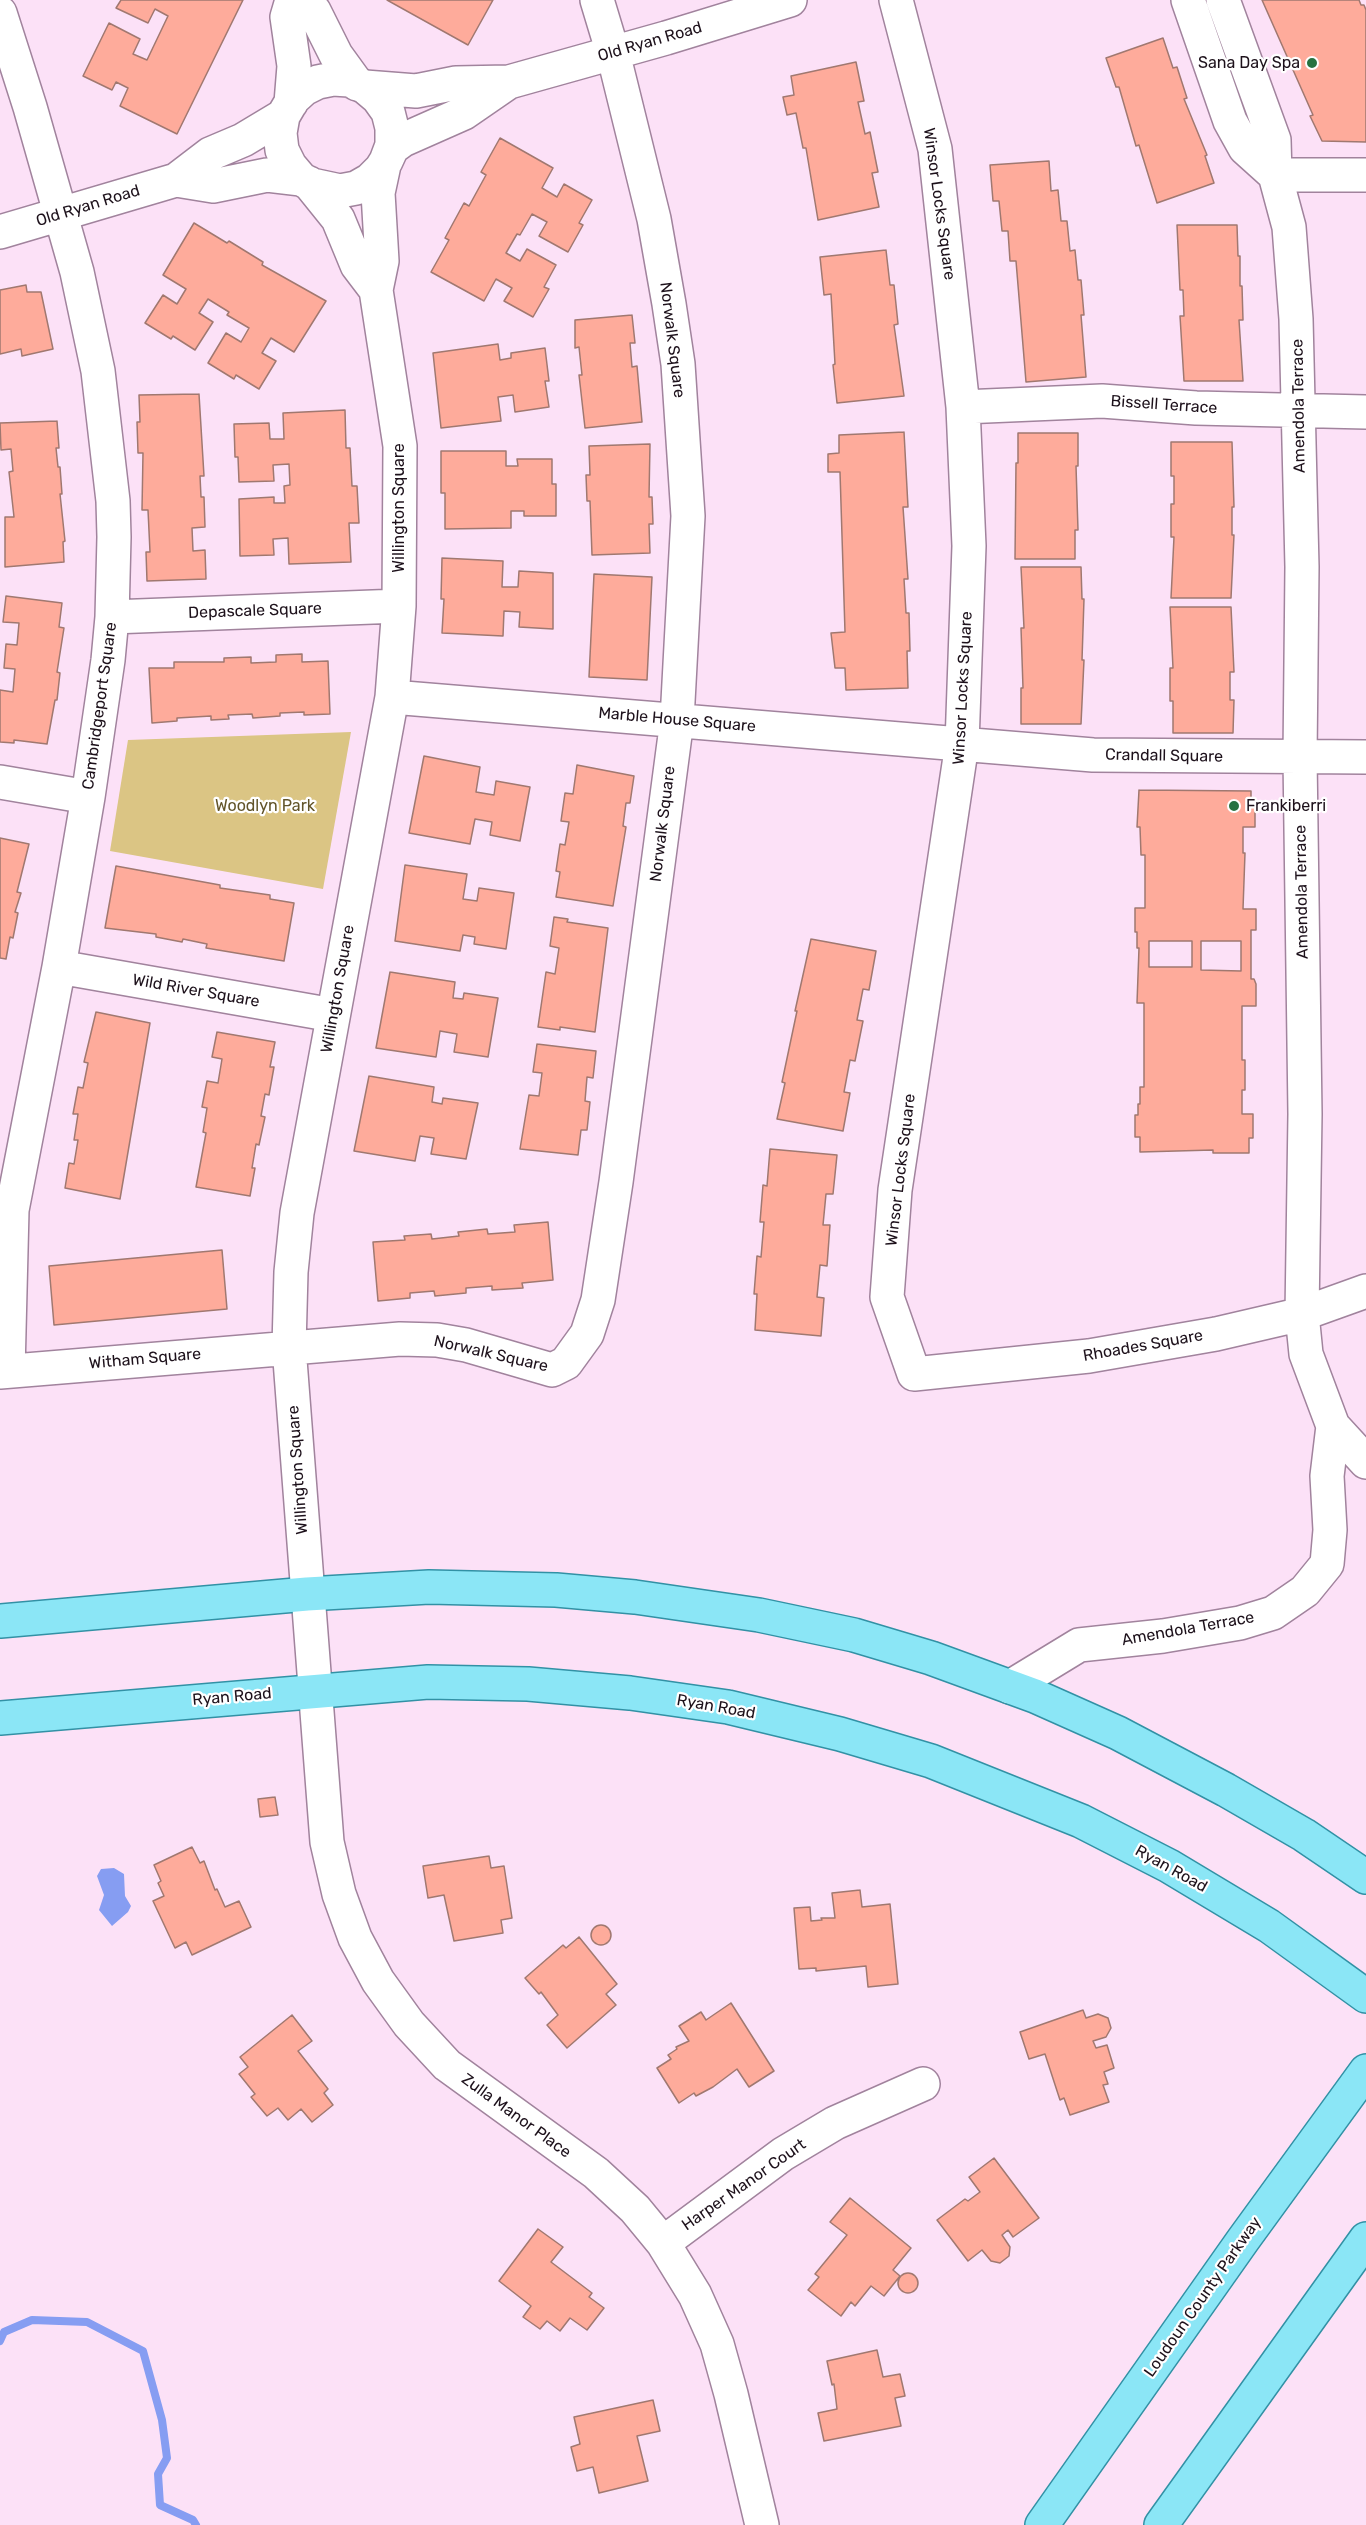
<!DOCTYPE html>
<html>
<head>
<meta charset="utf-8">
<style>
  body { margin:0 }
  canvas { display:block; background:#fce1f7 }
</style>
</head>
<body>
<canvas width="1366" height="2525"></canvas>
<script>
const ctx = document.querySelector('canvas').getContext('2d');
ctx.lineJoin = 'round';
function fill(path, color) { ctx.fillStyle = color; ctx.fill(path, 'evenodd'); }
const poly = rows => new Path2D(rows.map(r => 'M' + r).join(''));
function stroke(path, color, width, dash) { ctx.strokeStyle = color; ctx.lineWidth = width; ctx.lineCap = dash ? 'butt' : 'round'; ctx.setLineDash(dash || []); ctx.stroke(path); }
function drawText(font, color, halo, rows, align = 'center') {
  ctx.font = font + ' Rubik,sans-serif'; ctx.lineWidth = 4.5; ctx.setLineDash([]); ctx.textBaseline = 'middle'; ctx.strokeStyle = halo; ctx.fillStyle = color; for (const [text, x, y, turn = 0] of rows) {
    ctx.save(); ctx.translate(x, y); ctx.rotate((+turn || 0) * Math.PI / 180); ctx.textAlign = isNaN(turn) ? turn : align; if (halo) ctx.strokeText(text, 0, 0); ctx.fillText(text, 0, 0); ctx.restore();
  }
}
fill(poly([
  [351,732,323,889,110,851,128,740]
]), '#dbc584');
fill(poly([
  [114,1868,124,1874,125,1896,131,1906,128,1912,112,1926,99,1910,104,1895,97,1876,101,1869]
]), '#869df2');
stroke(poly([
  [0,2341,4,2332,32,2320,87,2322,143,2351,162,2420,167,2458,158,2474,160,2505,193,2520,196,2525]
]), '#869df2', 8);
const building = poly([
  [121,0,243,0,177,134,120,106,128,88,116,82,112,90,83,76,109,23,140,39,133,54,147,60,168,16,155,9,148,23,116,8,121,0],
  [387,0,493,0,468,45,387,0],
  [1262,0,1359,0,1361,5,1364,5,1366,10,1366,142,1322,141,1310,116,1313,115,1262,0],
  [1163,38,1173,68,1177,67,1187,98,1184,99,1207,155,1205,156,1214,183,1157,203,1139,145,1136,146,1119,87,1116,87,1106,58,1163,38],
  [856,62,864,101,858,102,865,134,870,132,878,172,872,173,879,207,818,220,806,148,803,148,796,113,787,115,783,97,794,95,791,76,856,62],
  [500,138,553,168,542,188,557,197,564,184,592,200,579,223,583,225,568,252,539,236,547,222,532,214,520,235,517,234,506,253,520,261,527,249,556,265,544,287,549,289,533,317,504,301,512,288,496,279,484,301,431,272,449,240,445,238,464,203,469,206,486,175,481,172,500,138],
  [1049,161,1051,191,1058,190,1061,221,1067,221,1070,251,1075,250,1078,280,1081,280,1084,315,1081,315,1086,377,1026,382,1016,261,1010,261,1008,231,1002,231,999,201,993,201,990,165,1049,161],
  [194,223,227,243,229,241,263,262,262,265,326,301,294,352,271,338,262,353,276,361,259,389,236,375,234,379,208,363,226,333,241,342,249,328,227,315,229,312,208,299,199,313,213,322,195,350,173,336,171,339,145,323,163,295,177,304,186,289,163,275,194,223],
  [1177,225,1237,225,1238,256,1240,256,1240,286,1242,286,1243,320,1239,320,1243,381,1184,381,1180,316,1184,316,1183,290,1180,290,1177,225],
  [886,250,890,285,894,285,898,324,894,325,904,396,837,403,833,365,835,364,831,294,824,295,820,257,886,250],
  [26,285,27,292,41,292,53,349,22,356,21,349,0,354,0,290,26,285],
  [632,315,635,343,630,343,632,367,637,366,642,422,585,428,579,375,582,375,579,347,575,348,575,320,632,315],
  [498,344,500,360,511,358,511,353,545,348,549,381,545,381,549,407,515,412,513,395,498,397,501,421,441,428,433,353,498,344],
  [199,394,204,476,200,476,201,497,204,497,205,527,192,528,193,551,205,550,206,579,147,581,146,552,150,552,148,510,142,510,143,453,138,453,137,422,140,422,139,395,199,394],
  [345,410,346,448,350,448,352,486,357,486,359,523,349,523,351,562,289,564,288,538,273,539,274,555,240,556,239,499,274,497,274,503,285,503,284,486,290,485,289,464,273,465,274,481,239,482,238,457,235,457,234,424,269,423,270,439,284,439,283,413,345,410],
  [57,421,59,448,56,448,58,467,60,467,62,494,60,494,65,541,63,542,64,562,5,567,5,517,14,517,9,472,13,471,11,449,1,450,0,423,57,421],
  [904,432,908,507,903,507,908,579,904,579,906,613,909,613,910,651,907,651,908,688,846,690,845,668,835,668,831,633,845,632,840,472,828,472,828,454,839,453,839,435,904,432],
  [1018,433,1078,433,1078,466,1076,466,1078,530,1075,530,1075,559,1015,559,1016,463,1018,463,1018,433],
  [1171,442,1232,442,1234,507,1232,507,1232,535,1234,535,1231,598,1171,598,1174,537,1171,537,1171,504,1174,504,1174,476,1171,476,1171,442],
  [650,444,649,497,652,497,653,524,649,524,650,553,592,555,590,501,587,501,586,475,590,475,589,446,650,444],
  [441,451,506,451,506,466,518,466,517,459,552,459,552,484,556,484,556,516,524,516,524,511,511,511,511,528,445,529,445,493,441,493,441,451],
  [442,558,503,561,502,587,518,587,519,571,553,573,553,629,519,627,520,612,504,611,503,636,442,633,444,599,441,599,442,558],
  [1021,567,1081,567,1082,599,1084,599,1082,660,1084,660,1081,724,1021,724,1021,688,1023,688,1021,628,1024,628,1021,567],
  [594,574,652,577,647,680,589,677,594,574],
  [6,596,62,603,59,627,64,628,57,672,60,673,57,700,55,700,47,744,14,740,14,743,0,742,0,690,13,692,15,669,4,668,6,644,17,645,19,623,3,622,6,596],
  [1170,607,1231,607,1234,672,1230,672,1230,700,1234,700,1233,733,1173,733,1173,701,1170,701,1170,668,1173,668,1170,607],
  [302,654,302,662,328,661,330,714,304,715,304,712,280,713,280,716,253,718,252,714,228,715,229,719,211,720,211,716,177,718,177,721,152,723,149,668,174,668,174,662,224,662,224,658,251,657,251,663,276,662,276,655,302,654],
  [424,756,480,767,476,792,494,795,496,781,530,787,520,841,490,835,492,822,475,819,470,844,409,833,424,756],
  [577,765,634,776,630,803,626,803,623,826,626,827,613,906,556,897,560,872,556,871,560,844,565,845,569,822,561,821,565,793,573,794,577,765],
  [1139,790,1251,791,1251,805,1255,805,1255,827,1243,827,1243,853,1245,853,1243,909,1256,909,1256,930,1251,930,1251,979,1254,979,1256,984,1256,1006,1242,1006,1242,1060,1245,1060,1245,1090,1242,1090,1242,1114,1253,1114,1253,1138,1249,1138,1249,1153,1213,1153,1213,1150,1140,1152,1140,1137,1135,1137,1135,1115,1138,1115,1138,1104,1140,1104,1140,1087,1144,1087,1144,1003,1137,1003,1139,948,1137,948,1137,932,1135,932,1135,908,1145,908,1145,855,1141,855,1140,827,1137,827,1139,790],
  [1149,941,1192,941,1192,967,1149,967,1149,941],
  [1201,941,1241,941,1241,971,1201,970,1201,941],
  [0,838,29,844,17,892,21,893,15,912,18,913,13,938,10,937,6,959,0,958,0,838],
  [405,865,467,874,463,899,477,901,479,888,514,893,506,949,474,944,475,937,463,935,460,951,395,941,405,865],
  [116,866,220,885,220,888,270,895,270,899,294,903,284,961,206,948,207,944,183,939,182,942,156,937,156,934,105,928,116,866],
  [554,917,568,919,567,922,608,928,595,1032,560,1027,560,1030,538,1027,546,972,555,974,559,948,550,946,554,917],
  [811,939,876,951,869,990,863,989,857,1020,863,1021,855,1061,850,1060,844,1092,850,1093,843,1131,777,1119,785,1083,782,1082,797,1011,795,1011,811,939],
  [390,972,455,982,453,998,463,999,464,993,498,998,488,1057,454,1052,457,1034,440,1031,436,1057,376,1048,390,972],
  [96,1012,150,1023,120,1199,65,1188,69,1163,74,1164,78,1140,74,1140,78,1114,73,1114,78,1087,83,1088,88,1063,84,1062,96,1012],
  [217,1032,275,1042,270,1067,274,1067,269,1095,265,1094,261,1116,265,1117,259,1145,256,1144,252,1168,255,1168,250,1196,196,1187,206,1133,203,1132,207,1108,202,1107,207,1081,218,1083,222,1059,212,1057,217,1032],
  [537,1044,596,1051,593,1078,587,1077,585,1101,590,1102,587,1130,581,1130,578,1155,520,1149,529,1095,539,1096,542,1073,533,1072,537,1044],
  [369,1076,434,1087,432,1102,442,1104,443,1098,478,1103,466,1159,431,1154,434,1138,420,1136,415,1161,354,1151,369,1076],
  [770,1149,837,1155,833,1194,826,1194,823,1225,830,1225,827,1266,820,1265,817,1297,824,1298,821,1336,755,1330,757,1294,754,1294,757,1256,761,1257,764,1222,760,1222,763,1185,767,1186,770,1149],
  [548,1222,553,1280,522,1283,523,1288,492,1290,492,1286,466,1288,466,1293,435,1296,434,1291,410,1293,410,1298,378,1301,373,1242,405,1240,404,1236,431,1234,432,1239,459,1236,458,1232,487,1229,488,1234,515,1232,514,1225,548,1222],
  [222,1250,227,1309,54,1325,49,1266,222,1250],
  [275,1797,278,1815,260,1817,258,1799,275,1797],
  [192,1847,200,1863,204,1861,215,1890,217,1889,225,1907,239,1901,251,1927,192,1955,186,1942,175,1948,153,1901,164,1896,158,1883,161,1881,154,1865,192,1847],
  [489,1856,491,1868,504,1866,512,1918,501,1920,503,1933,454,1941,444,1895,428,1898,423,1866,489,1856],
  [860,1890,862,1907,890,1904,898,1984,868,1987,866,1966,816,1971,816,1968,799,1969,794,1908,810,1907,811,1921,822,1920,821,1918,835,1918,832,1893,860,1890],
  '591 1935a10 10 0 1 1 20 0a10 10 0 1 1-20 0Z',
  [579,1937,617,1984,606,1994,616,2005,567,2048,547,2025,558,2015,541,1992,539,1994,525,1978,563,1945,566,1948,579,1937],
  [731,2003,774,2071,749,2087,737,2069,713,2087,696,2096,694,2093,679,2103,657,2068,671,2059,668,2055,677,2049,676,2047,689,2041,679,2026,701,2012,706,2020,731,2003],
  [1083,2010,1086,2018,1098,2014,1108,2018,1111,2028,1106,2037,1093,2041,1096,2048,1107,2045,1114,2068,1104,2072,1108,2084,1103,2085,1109,2102,1070,2115,1064,2098,1060,2100,1045,2054,1029,2059,1020,2032,1083,2010],
  [292,2015,312,2041,298,2051,328,2089,324,2093,333,2105,312,2122,301,2109,288,2120,278,2108,267,2116,251,2097,255,2094,239,2074,248,2067,240,2057,292,2015],
  [994,2158,1039,2218,1013,2237,1008,2230,1002,2235,1010,2247,1009,2256,1000,2263,991,2261,982,2250,968,2261,937,2220,965,2199,968,2201,980,2192,969,2177,994,2158],
  [850,2198,911,2248,893,2270,900,2276,884,2296,871,2286,855,2306,851,2302,841,2316,808,2290,819,2277,815,2274,847,2235,830,2222,850,2198],
  [538,2229,563,2247,551,2262,592,2293,589,2297,604,2308,587,2330,570,2318,560,2331,547,2321,540,2329,523,2317,531,2306,499,2281,538,2229],
  '898 2283a10 10 0 1 1 20 0a10 10 0 1 1-20 0Z',
  [877,2350,883,2377,900,2374,905,2396,895,2398,901,2426,824,2441,818,2413,837,2409,834,2384,832,2385,827,2361,877,2350],
  [653,2400,660,2431,637,2436,648,2481,599,2493,593,2467,577,2471,571,2447,580,2444,574,2417,653,2400]
]);
fill(building, '#feab9b');
stroke(building, '#a07870', 1.5);
const minor = poly([
  [300,0,314,11,336,55,357,84],
  [896,0,935,149,963,407,969,546,962,744,895,1190,887,1297,914,1374,1089,1356,1216,1334,1302,1314,1366,1291],
  [1188,0,1230,121,1245,148,1275,175],
  [1223,0,1274,140,1275,175,1289,227,1296,319,1302,567,1300,757,1305,1114,1302,1314,1306,1354,1333,1426],
  [0,13,30,107,77,272,98,371,113,501,114,537,112,617,108,660,88,797,59,967,12,1210,8,1371],
  [365,87,416,91,456,83,509,82,666,38,790,0],
  [291,103,294,66,287,17,292,0],
  [386,161,392,145,392,128,388,112,378,98,365,87,349,80,333,79,318,82,304,89,293,99,283,116,280,133,282,150,290,166,301,179,312,185,340,191,356,188,370,180,381,169,386,161,392,148,403,140,464,113,509,82],
  [384,165,378,193,382,261,376,290,400,446,399,606,392,697,297,1213,291,1272,289,1347,327,1842,339,1894,355,1938,378,1981,409,2024,447,2065,596,2173,635,2209,663,2243,695,2295,717,2344,731,2394,762,2525],
  [1275,175,1366,175],
  [176,180,213,186,267,175,301,179],
  [309,183,338,219,357,265,376,290],
  [0,232,176,180,210,154,243,140,283,116],
  [963,407,1102,401,1196,408,1366,412],
  [112,617,399,606],
  [392,697,1093,755,1366,757],
  [0,782,88,797],
  [59,967,333,1015],
  [0,1372,400,1339,437,1340,466,1345,552,1370,566,1363,587,1334,598,1300,616,1182,677,720,688,516,678,364,669,304,654,219,613,53,597,0],
  [1010,1687,1079,1645,1163,1636,1240,1623,1273,1613,1305,1591,1327,1564,1330,1530,1327,1476,1333,1426,1366,1462],
  [663,2243,783,2154,835,2123,923,2084]
]);
const major = poly([
  [0,1621,307,1594,429,1587,556,1590,635,1597,759,1615,854,1635,931,1658,1035,1696,1118,1733,1226,1790,1304,1835,1366,1877],
  [0,1718,428,1682,528,1684,630,1693,728,1707,840,1734,931,1761,1081,1821,1169,1866,1269,1926,1366,1996],
  [1042,2525,1243,2240,1366,2071],
  [1161,2525,1366,2239]
]);
stroke(minor, '#a1839d', 36);
stroke(major, '#3291a5', 36);
stroke(minor, '#fff', 33);
stroke(major, '#8be6f6', 33);
for (const [x, y, r, color] of [
  [1312,63,6,"#277241"],
  [1234,806,6,"#277241"]
]) { const dot = new Path2D(); dot.arc(x, y, r, 0, 2 * Math.PI); ctx.fillStyle = color; ctx.fill(dot); stroke(dot, '#fff', 2); }
drawText('16px', '#1d111b', '#fff', [
  ["Old Ryan Road",650,42,-16],
  ["Winsor Locks Square",939,204,82],
  ["Old Ryan Road",88,206,-17],
  ["Norwalk Square",672,340,83],
  ["Bissell Terrace",1164,405,4],
  ["Amendola Terrace",1299,406,-91],
  ["Willington Square",399,508,-90],
  ["Depascale Square",255,611,-2],
  ["Winsor Locks Square",963,688,-87],
  ["Cambridgeport Square",100,706,-82],
  ["Marble House Square",677,720,5],
  ["Crandall Square",1164,756,1],
  ["Norwalk Square",663,824,-83],
  ["Amendola Terrace",1302,892,-91],
  ["Willington Square",338,989,-80],
  ["Wild River Square",196,991,10],
  ["Winsor Locks Square",901,1170,-83],
  ["Rhoades Square",1143,1346,-10],
  ["Norwalk Square",491,1354,13],
  ["Witham Square",145,1359,-5],
  ["Willington Square",298,1470,-94],
  ["Amendola Terrace",1188,1629,-10],
  ["Ryan Road",232,1697,-5],
  ["Ryan Road",716,1707,10],
  ["Ryan Road",1171,1869,29],
  ["Zulla Manor Place",516,2116,36],
  ["Harper Manor Court",744,2185,-35],
  ["Loudoun County Parkway",1203,2297,-55]
]);
drawText('16px', '#1d111b', '#fff', [
  ["Sana Day Spa",1300,63],
  ["Frankiberri",1246,806,"left"]
], 'right');
drawText('16px', '#625429', '#fff', [
  ["Woodlyn Park",265,806]
]);
</script>
</body>
</html>
